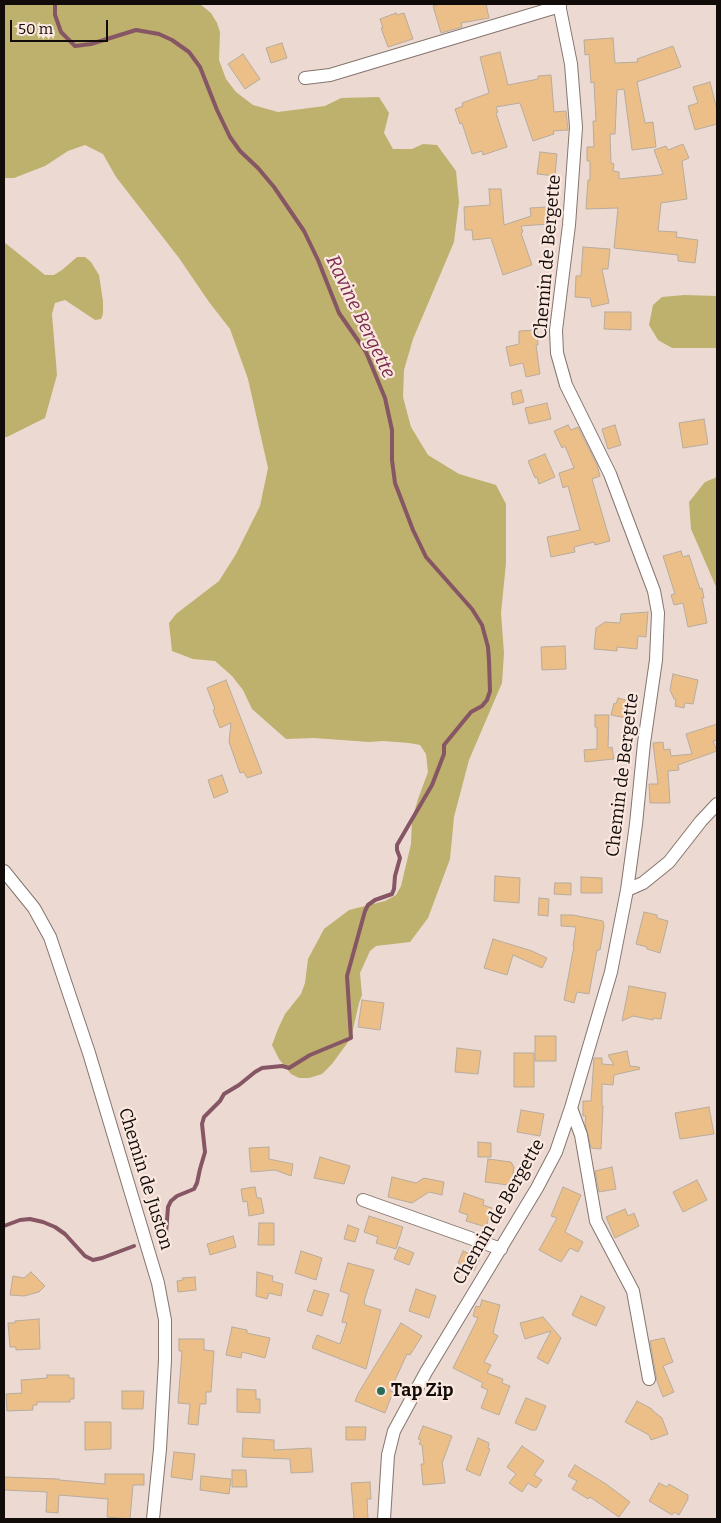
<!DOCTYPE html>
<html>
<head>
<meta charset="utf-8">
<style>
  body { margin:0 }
  #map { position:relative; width:721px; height:1523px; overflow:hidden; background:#ecdad2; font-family:Bitter,serif }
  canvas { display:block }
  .frame { position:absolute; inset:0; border:5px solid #110c09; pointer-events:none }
  .scale { position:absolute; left:10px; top:20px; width:98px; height:22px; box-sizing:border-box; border:2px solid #110c09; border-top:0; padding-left:6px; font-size:15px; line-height:18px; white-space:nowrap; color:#110c09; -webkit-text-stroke:4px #fae7df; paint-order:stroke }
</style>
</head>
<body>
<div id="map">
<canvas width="721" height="1523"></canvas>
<div class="frame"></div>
<div class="scale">50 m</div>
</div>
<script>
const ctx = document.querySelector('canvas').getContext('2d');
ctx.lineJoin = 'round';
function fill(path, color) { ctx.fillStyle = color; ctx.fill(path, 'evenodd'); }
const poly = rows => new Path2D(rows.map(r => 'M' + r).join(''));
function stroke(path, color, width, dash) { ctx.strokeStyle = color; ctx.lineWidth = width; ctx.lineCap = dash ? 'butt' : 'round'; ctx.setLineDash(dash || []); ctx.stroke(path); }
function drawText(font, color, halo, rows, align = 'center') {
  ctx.font = font + ' Bitter,serif'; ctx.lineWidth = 4.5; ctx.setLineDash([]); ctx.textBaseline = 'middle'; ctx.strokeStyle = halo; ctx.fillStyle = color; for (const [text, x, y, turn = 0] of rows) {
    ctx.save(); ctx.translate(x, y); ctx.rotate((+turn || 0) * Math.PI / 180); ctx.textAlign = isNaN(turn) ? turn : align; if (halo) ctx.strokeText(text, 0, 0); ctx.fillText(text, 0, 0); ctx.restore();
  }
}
fill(poly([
  [4,4,200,4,211,13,217,23,220,32,219,60,226,79,236,92,253,105,278,112,325,106,341,98,379,97,389,113,384,133,393,149,412,149,423,144,437,145,456,171,459,202,454,242,413,339,404,370,403,397,411,427,428,455,459,474,496,485,506,504,506,563,501,613,504,653,502,683,469,760,454,817,450,859,428,918,410,942,376,946,370,951,360,973,362,995,359,1003,351,1038,332,1064,322,1074,309,1078,299,1078,291,1074,279,1059,272,1045,278,1029,285,1014,301,994,305,983,308,959,324,929,349,910,385,901,396,895,401,886,411,844,412,820,418,799,428,772,426,754,420,745,409,743,383,741,369,742,314,738,286,739,252,709,243,690,232,676,215,661,193,659,172,651,169,623,176,614,219,581,236,554,260,506,268,468,248,379,230,329,209,302,179,258,116,177,103,154,85,145,68,151,45,166,14,178,4,178],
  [4,242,45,275,54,275,62,270,77,257,85,257,91,262,99,275,103,301,103,314,101,319,95,320,65,300,55,303,52,314,57,375,45,418,7,437,4,437],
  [684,295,717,296,717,348,672,348,658,340,649,325,653,305,662,297],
  [717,477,717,589,691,529,689,502,705,482]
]), '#beb06d');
stroke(poly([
  [55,4,55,15,61,32,75,46,91,44,136,30,159,34,172,40,189,52,200,67,217,110,230,137,240,151,258,168,274,187,304,231,318,260,339,313,366,352,385,398,392,430,392,460,395,483,413,530,426,557,472,609,482,625,488,647,489,661,490,691,487,700,482,706,471,712,444,745,444,754,432,785,397,845,397,850,400,858,395,876,394,889,392,894,375,900,368,905,365,911,347,976,351,1038,310,1055,289,1068,282,1066,262,1068,255,1072,239,1085,224,1094,220,1101,204,1117,202,1124,205,1152,200,1169,197,1183,194,1189,177,1196,171,1201,168,1207,166,1234,163,1238,159,1240],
  [4,1226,20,1220,30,1219,43,1222,55,1227,65,1234,85,1256,93,1260,102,1258,134,1246]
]), '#865665', 4);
const building = poly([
  [441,4,486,4,489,18,461,23,462,27,441,33,433,6,441,4],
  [396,13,397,15,404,13,413,39,388,47,381,28,383,28,380,19,396,13],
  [613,38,615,63,638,62,637,59,673,46,681,67,637,82,645,123,653,122,656,147,632,150,624,89,617,90,615,134,610,134,611,163,614,164,613,171,619,172,619,179,659,175,663,174,654,150,666,146,668,150,683,144,689,158,682,161,687,199,661,203,658,231,677,232,676,237,698,240,695,263,678,261,678,255,614,248,618,208,586,209,588,180,590,180,590,161,587,161,587,147,594,147,593,121,596,121,594,82,591,83,589,54,585,55,584,40,613,38],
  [282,43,287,58,271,63,266,48,282,43],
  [500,52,508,85,538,79,538,76,551,75,554,112,566,111,568,130,553,131,554,134,533,141,520,103,496,107,498,112,496,113,507,147,483,155,482,151,472,154,462,123,460,124,455,109,463,106,462,103,489,93,480,57,500,52],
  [243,54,260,79,245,89,228,64,243,54],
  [710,82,717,110,717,124,695,130,688,106,698,103,693,87,710,82],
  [540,152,557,154,555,176,537,174,540,152],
  [489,189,501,189,504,225,531,216,530,208,547,207,549,224,521,226,523,232,521,233,532,265,503,275,491,238,473,240,472,230,465,230,464,207,490,205,489,189],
  [583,247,610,249,608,269,602,269,609,303,592,307,590,298,575,297,576,276,581,276,583,247],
  [605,312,631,312,631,330,604,329,605,312],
  [537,330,538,345,536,345,540,374,526,377,523,363,510,366,506,347,519,344,519,331,537,330],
  [521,390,524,402,513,405,511,393,521,390],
  [547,403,551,419,529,424,525,408,547,403],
  [704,419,708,444,683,448,679,423,704,419],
  [568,425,571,430,578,427,597,465,600,476,592,479,610,541,595,545,594,542,574,547,575,552,551,557,547,537,580,530,568,486,563,488,559,473,574,468,565,446,562,448,554,431,568,425],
  [615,425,621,445,608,449,602,429,615,425],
  [545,454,555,477,539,484,537,477,535,478,528,461,545,454],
  [681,551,683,557,689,555,700,589,702,588,704,598,702,598,707,623,688,627,683,603,674,605,671,595,675,594,663,556,681,551],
  [648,612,646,637,638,636,637,649,617,647,617,651,594,649,596,628,605,622,620,623,621,614,648,612],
  [565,646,566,669,542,670,541,647,565,646],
  [673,674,698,680,693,704,685,703,684,708,675,706,676,699,674,699,670,690,673,674],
  [226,680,262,773,247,778,244,772,240,773,229,742,231,723,220,728,213,710,215,709,207,688,226,680],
  [618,698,630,701,626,718,611,715,614,703,616,704,618,698],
  [595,715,609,715,608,748,612,747,614,759,585,762,584,750,597,749,597,727,595,727,595,715],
  [717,724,717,740,713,741,717,751,678,765,679,770,668,771,670,803,650,803,649,784,658,784,653,743,663,742,664,750,670,749,671,756,692,754,686,734,717,724],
  [222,775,228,792,214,798,208,780,222,775],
  [495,876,520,878,519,903,494,901,495,876],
  [581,877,602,878,602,893,581,893,581,877],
  [555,883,571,883,571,895,554,894,555,883],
  [539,898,549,899,548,916,538,915,539,898],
  [644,912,657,915,657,918,668,921,660,953,647,949,647,947,636,944,644,912],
  [561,915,573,915,603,921,604,926,600,950,597,950,589,994,577,992,574,1003,564,1000,574,946,573,946,576,927,561,926,561,915],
  [493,939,532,951,547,958,542,968,513,955,507,975,484,968,493,939],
  [629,986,666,993,661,1019,653,1018,653,1020,633,1016,622,1021,629,986],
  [362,1000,384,1003,380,1030,358,1027,362,1000],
  [535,1036,556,1036,556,1061,535,1061,535,1036],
  [457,1048,481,1051,478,1074,455,1072,457,1048],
  [627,1051,630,1066,639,1067,640,1069,614,1075,613,1085,602,1084,602,1106,603,1106,601,1149,591,1148,585,1123,586,1116,583,1116,583,1101,591,1101,594,1058,602,1058,602,1064,614,1065,608,1055,627,1051],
  [514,1053,534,1053,534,1087,514,1087,514,1053],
  [709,1107,714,1134,680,1139,675,1113,709,1107],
  [521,1110,544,1114,540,1136,517,1132,521,1110],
  [478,1142,491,1143,491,1157,478,1157,478,1142],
  [269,1147,269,1159,293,1164,291,1176,275,1170,251,1172,249,1148,269,1147],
  [320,1157,350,1166,344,1184,314,1178,320,1157],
  [488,1159,511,1162,514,1167,512,1181,508,1185,485,1182,488,1159],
  [612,1167,616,1189,599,1192,595,1171,612,1167],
  [392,1177,416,1183,424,1178,444,1182,442,1195,429,1192,412,1203,388,1197,392,1177],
  [697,1180,707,1200,683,1212,673,1192,697,1180],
  [255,1187,257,1198,261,1198,264,1213,249,1216,247,1201,243,1202,241,1189,255,1187],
  [563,1187,581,1195,565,1232,583,1242,578,1252,570,1248,561,1262,539,1250,557,1218,551,1216,563,1187],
  [464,1193,484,1200,483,1205,492,1208,486,1227,466,1221,468,1215,459,1212,464,1193],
  [625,1209,628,1216,634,1213,639,1226,615,1238,606,1217,625,1209],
  [369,1216,403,1227,396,1249,376,1243,378,1237,364,1232,369,1216],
  [259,1223,274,1223,274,1245,258,1245,259,1223],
  [348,1225,359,1229,355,1242,344,1239,348,1225],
  [233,1236,236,1247,210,1255,207,1244,233,1236],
  [399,1247,414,1253,409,1265,394,1259,399,1247],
  [301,1251,322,1258,316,1280,295,1273,301,1251],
  [463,1251,480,1258,474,1271,458,1263,463,1251],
  [348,1263,374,1270,364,1301,365,1305,381,1310,366,1369,312,1348,317,1335,340,1344,347,1323,342,1322,349,1294,340,1291,348,1263],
  [31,1272,45,1286,39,1292,24,1296,10,1295,13,1276,24,1278,31,1272],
  [257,1272,273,1276,272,1281,283,1284,281,1296,269,1293,267,1299,256,1296,257,1272],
  [195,1277,196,1290,178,1292,177,1281,183,1280,182,1278,195,1277],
  [416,1289,436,1296,429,1318,409,1311,416,1289],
  [314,1290,329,1294,322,1316,307,1311,314,1290],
  [581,1296,605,1307,596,1326,572,1315,581,1296],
  [482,1300,500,1305,493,1333,498,1336,484,1362,491,1365,487,1373,503,1379,502,1383,510,1386,499,1415,481,1408,488,1390,481,1387,483,1383,453,1368,478,1318,473,1316,476,1306,480,1307,482,1300],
  [543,1317,561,1338,548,1364,537,1358,551,1331,525,1339,520,1323,543,1317],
  [39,1319,40,1349,16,1350,16,1347,10,1347,8,1323,15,1323,15,1321,39,1319],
  [401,1323,422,1336,410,1355,407,1354,390,1391,393,1392,385,1413,355,1401,359,1392,401,1323],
  [232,1327,247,1330,247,1333,270,1338,265,1358,242,1352,241,1358,226,1355,232,1327],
  [664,1338,673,1362,663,1366,674,1392,663,1397,657,1381,650,1341,664,1338],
  [179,1339,204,1339,204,1350,214,1351,211,1392,206,1392,206,1404,200,1404,198,1425,188,1424,190,1404,178,1403,182,1351,179,1351,179,1339],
  [47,1375,69,1375,69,1378,74,1378,74,1399,70,1399,70,1402,37,1402,37,1405,33,1405,33,1410,7,1411,6,1394,22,1393,21,1380,47,1378,47,1375],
  [237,1389,256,1390,256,1399,260,1399,260,1413,237,1412,237,1389],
  [122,1391,144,1391,143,1409,122,1409,122,1391],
  [526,1398,546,1406,536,1430,531,1430,515,1423,526,1398],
  [637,1401,652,1409,652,1410,662,1418,668,1434,651,1440,649,1435,625,1422,637,1401],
  [85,1422,111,1422,111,1449,85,1450,85,1422],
  [423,1426,452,1436,443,1461,442,1461,445,1483,423,1485,421,1464,424,1464,422,1445,419,1444,421,1440,418,1439,423,1426],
  [346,1427,366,1427,365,1440,346,1440,346,1427],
  [243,1438,274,1440,274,1450,311,1448,313,1472,291,1473,290,1459,242,1457,243,1438],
  [478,1438,489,1443,488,1448,490,1449,480,1476,466,1470,478,1438],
  [522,1446,544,1461,534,1475,542,1480,536,1488,528,1483,522,1492,509,1483,516,1474,507,1467,522,1446],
  [174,1452,195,1454,192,1480,171,1477,174,1452],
  [575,1465,606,1484,630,1502,619,1517,590,1497,588,1499,572,1489,577,1481,568,1476,575,1465],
  [232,1470,246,1470,247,1487,232,1487,232,1470],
  [105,1474,144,1474,144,1485,133,1485,130,1519,107,1517,108,1499,59,1495,58,1513,46,1512,47,1492,4,1490,4,1477,59,1479,59,1480,105,1484,105,1474],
  [201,1476,231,1479,229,1494,200,1490,201,1476],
  [370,1482,371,1499,367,1499,368,1519,354,1519,351,1483,370,1482],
  [659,1483,667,1487,669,1484,688,1495,688,1499,679,1515,674,1512,672,1515,649,1501,659,1483]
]);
fill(building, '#ebbf87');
stroke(building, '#b7ab9e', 1);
const street = poly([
  [305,78,330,75,560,6],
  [4,871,34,908,50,937,89,1053,158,1283,165,1320,165,1360,160,1449,153,1519],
  [627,890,643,883,669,862,701,821,717,804],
  [571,1108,581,1135,596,1221,633,1291,649,1379],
  [363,1200,501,1249],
  [384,1519,388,1455,394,1431,426,1372,537,1188,556,1152,571,1108,611,972,627,890,636,824,644,743,656,660,658,613,654,591,610,474,566,385,557,353,556,330,569,225,576,127,571,64,559,4]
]);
stroke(street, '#85756d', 14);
stroke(street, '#fff', 12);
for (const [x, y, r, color] of [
  [381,1391,5,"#2a6b5a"]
]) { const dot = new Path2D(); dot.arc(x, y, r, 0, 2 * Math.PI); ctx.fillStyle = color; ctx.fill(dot); stroke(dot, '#fae7df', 2); }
drawText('18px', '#110c09', '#fae7df', [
  ["Chemin de Bergette",548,257,-85],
  ["Chemin de Bergette",623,775,-83],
  ["Chemin de Juston",145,1179,73],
  ["Chemin de Bergette",499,1212,-60]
]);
drawText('bold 18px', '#110c09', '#fae7df', [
  ["Tap Zip",391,1391]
], 'left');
drawText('italic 19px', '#78284a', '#fae7df', [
  ["Ravine Bergette",360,317,64]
]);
</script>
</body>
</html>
